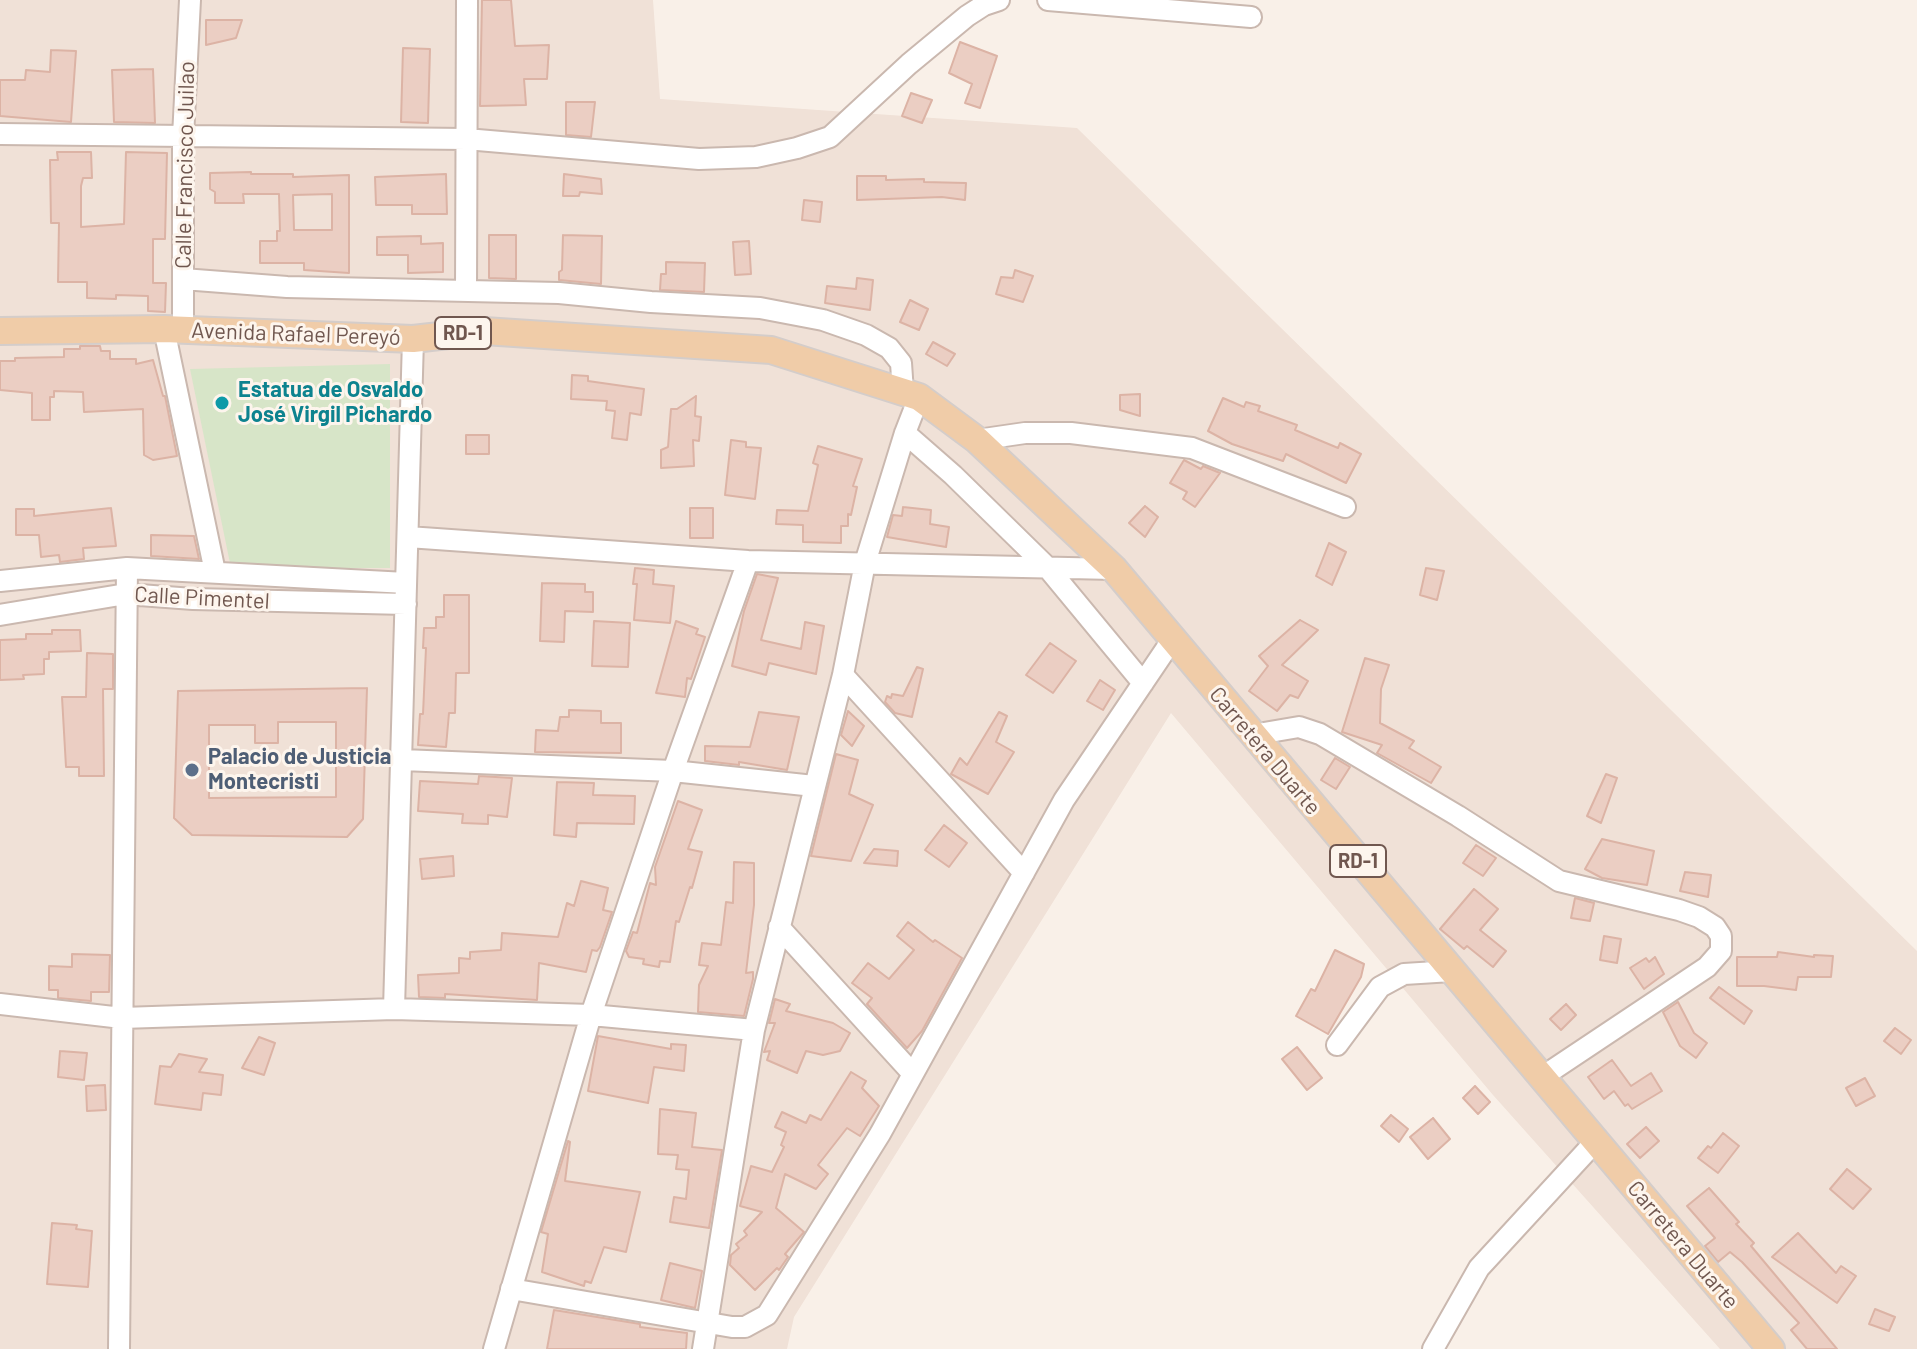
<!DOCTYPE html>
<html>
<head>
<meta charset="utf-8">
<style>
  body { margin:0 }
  canvas { display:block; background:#f9f0e8 }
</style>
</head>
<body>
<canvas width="1917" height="1349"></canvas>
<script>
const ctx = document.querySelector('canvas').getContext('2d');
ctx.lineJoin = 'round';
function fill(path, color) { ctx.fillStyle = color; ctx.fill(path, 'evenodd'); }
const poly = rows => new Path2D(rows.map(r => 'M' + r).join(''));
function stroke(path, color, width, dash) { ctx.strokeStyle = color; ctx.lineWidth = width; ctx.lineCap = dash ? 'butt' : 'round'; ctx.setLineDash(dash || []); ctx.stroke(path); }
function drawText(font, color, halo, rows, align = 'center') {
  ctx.font = font + ' Barlow,sans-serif'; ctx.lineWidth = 6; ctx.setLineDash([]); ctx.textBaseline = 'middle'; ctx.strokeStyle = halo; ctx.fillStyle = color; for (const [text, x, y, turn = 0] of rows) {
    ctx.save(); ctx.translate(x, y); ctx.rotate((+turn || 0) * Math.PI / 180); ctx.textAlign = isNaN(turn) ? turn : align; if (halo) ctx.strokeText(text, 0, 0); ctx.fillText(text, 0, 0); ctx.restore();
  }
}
fill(poly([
  [0,0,653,0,660,99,1077,128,1917,951,1917,1349,1720,1349,1493,1095,1171,713,794,1317,787,1349,0,1349]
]), '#f0e1d7');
fill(poly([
  [390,364,390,568,231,568,190,369]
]), '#d7e5c8');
const building = poly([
  [482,0,511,0,515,46,549,45,547,79,524,79,526,105,480,106,482,0],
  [206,20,242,20,236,38,206,45,206,20],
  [960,42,997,56,980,108,965,103,972,84,949,73,960,42],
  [403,48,430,49,428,123,401,122,403,48],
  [51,50,76,51,71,122,0,116,0,80,25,80,26,70,50,72,51,50],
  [153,69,155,123,114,122,112,70,153,69],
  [911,93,932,100,922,123,902,116,911,93],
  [566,102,595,102,591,137,566,135,566,102],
  [57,152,91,152,92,178,83,178,81,186,81,227,124,224,126,152,167,153,165,239,153,239,153,283,166,283,165,312,148,311,148,296,116,295,116,299,87,298,87,282,58,282,59,223,51,223,50,160,58,160,57,152],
  [251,172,251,174,293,174,293,177,349,175,349,273,304,270,304,263,260,263,260,241,277,241,277,231,280,231,279,194,243,194,244,203,215,203,215,192,210,189,210,173,251,172],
  [332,194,332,230,294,230,293,195,332,194],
  [446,174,447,214,412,214,412,205,376,205,375,177,446,174],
  [564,174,601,179,602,194,580,192,579,196,563,196,564,174],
  [857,176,886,176,886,180,924,179,924,182,966,183,965,200,942,197,857,200,857,176],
  [804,200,822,202,820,222,802,220,804,200],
  [489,235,516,235,516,279,489,278,489,235],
  [563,235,602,236,601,284,559,280,559,272,562,270,563,235],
  [421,236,421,244,443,243,443,272,408,273,408,255,377,255,377,237,421,236],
  [749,241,751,274,735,275,733,242,749,241],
  [666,262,705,263,704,292,660,290,661,274,666,274,666,262],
  [1015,270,1033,276,1023,302,996,294,1001,277,1013,278,1015,270],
  [857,278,873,280,870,310,825,303,827,286,856,289,857,278],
  [910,300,928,309,919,330,900,322,910,300],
  [933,342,955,354,947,366,926,354,933,342],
  [80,346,100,346,101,351,110,351,110,359,136,359,136,364,153,360,163,396,165,396,177,456,153,460,144,455,143,409,84,412,83,392,54,391,54,397,50,397,50,420,32,420,32,393,0,390,0,361,15,361,15,358,64,357,64,349,80,349,80,346],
  [572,375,588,376,588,381,644,389,641,415,630,413,627,440,612,438,615,411,606,410,607,401,571,399,572,375],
  [1140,394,1140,416,1120,410,1120,395,1140,394],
  [696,396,695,416,701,417,699,441,693,440,694,466,661,468,661,450,668,447,671,409,677,409,696,396],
  [1223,398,1244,407,1246,402,1260,406,1258,411,1297,425,1295,430,1338,448,1340,443,1361,454,1346,483,1286,454,1283,461,1232,444,1208,431,1223,398],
  [466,435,489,435,489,454,466,454,466,435],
  [731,440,746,442,746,447,761,448,755,499,725,495,731,440],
  [818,446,862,459,853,486,857,487,851,515,848,514,848,526,841,526,841,543,803,542,803,525,776,524,777,510,808,511,818,465,813,463,818,446],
  [1184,460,1201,469,1203,466,1220,473,1195,507,1183,499,1187,492,1170,483,1184,460],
  [1145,506,1158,517,1145,537,1129,523,1145,506],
  [903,507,931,510,930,524,949,527,946,547,887,537,893,515,902,516,903,507],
  [111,508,116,546,83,548,84,559,60,562,59,555,41,557,39,535,16,535,16,509,34,509,34,516,111,508],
  [690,508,713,508,713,538,690,538,690,508],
  [151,535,194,536,199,559,151,556,151,535],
  [1329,543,1346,552,1332,585,1316,576,1329,543],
  [635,568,654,570,653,584,674,586,670,623,634,620,637,584,633,584,635,568],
  [1426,568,1444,571,1437,600,1420,595,1426,568],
  [757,574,778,578,761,640,801,649,805,622,824,626,816,674,769,663,766,675,732,666,744,611,757,574],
  [542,583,585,584,585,592,593,592,593,612,565,611,564,642,540,641,542,583],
  [444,595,469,595,469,673,456,673,455,713,449,713,446,747,418,745,420,714,423,714,426,648,423,648,424,628,436,628,436,617,444,617,444,595],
  [1300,620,1318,630,1282,665,1308,681,1298,698,1290,695,1277,711,1249,691,1268,666,1259,656,1300,620],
  [594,621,630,623,628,667,592,666,594,621],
  [676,621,698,629,696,634,705,637,691,679,687,678,685,697,656,693,676,621],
  [52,630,80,630,81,651,49,652,49,659,44,659,44,674,23,675,24,679,0,680,0,640,26,639,26,634,52,634,52,630],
  [1050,643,1076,661,1053,693,1026,675,1050,643],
  [87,653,113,654,113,689,103,689,104,776,79,776,79,767,66,767,62,697,86,697,87,653],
  [1365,658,1389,665,1381,689,1380,723,1414,741,1409,748,1441,767,1431,783,1377,753,1382,745,1342,732,1365,658],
  [917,667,923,669,912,717,895,713,885,702,887,696,891,698,892,694,903,696,917,667],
  [1100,680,1115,690,1103,710,1087,701,1100,680],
  [367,688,363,819,347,837,192,835,174,818,178,691,367,688],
  [278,722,336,722,336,797,209,798,209,725,255,725,255,743,278,743,278,722],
  [569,710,601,711,601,723,621,723,621,753,535,752,536,730,558,731,560,717,569,717,569,710],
  [848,711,864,726,852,746,841,735,848,711],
  [759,712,799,717,787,770,739,762,739,765,705,761,705,746,750,747,759,712],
  [999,712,1007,716,996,742,1014,752,988,794,951,774,960,758,967,765,999,712],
  [836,754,858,760,849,794,873,805,851,861,811,856,836,754],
  [1335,758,1350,767,1336,789,1321,780,1335,758],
  [1606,774,1617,778,1601,823,1587,816,1606,774],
  [479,776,512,778,507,817,488,815,488,824,462,823,463,814,418,811,420,781,478,784,479,776],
  [557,782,594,783,593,795,635,796,634,824,577,823,576,837,554,835,557,782],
  [678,801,702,810,688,849,702,852,692,888,690,887,679,922,676,921,670,962,660,961,659,967,643,964,644,959,629,957,626,951,633,932,637,933,650,883,656,885,655,867,678,801],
  [944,825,967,843,949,867,925,850,944,825],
  [1602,839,1654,851,1647,885,1602,878,1585,869,1602,839],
  [1476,845,1496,858,1483,876,1463,863,1476,845],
  [874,849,898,851,897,866,864,863,874,849],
  [453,856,454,876,422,879,420,859,453,856],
  [734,862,754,863,754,905,746,973,753,972,753,979,744,1016,698,1012,699,985,708,966,699,965,702,943,721,945,726,902,733,903,734,862],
  [1685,872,1711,875,1708,897,1680,891,1685,872],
  [581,881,608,888,603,910,612,912,600,947,597,951,592,950,586,972,539,963,537,1000,445,994,445,998,419,997,418,975,459,973,459,958,470,959,470,952,501,950,502,933,558,937,567,903,574,906,581,881],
  [1474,889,1498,909,1480,930,1506,951,1493,967,1467,946,1464,949,1440,929,1474,889],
  [1575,898,1594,903,1590,921,1571,918,1575,898],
  [908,922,933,942,935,940,962,958,922,1031,907,1048,867,1004,872,998,852,983,868,963,889,979,914,950,897,936,908,922],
  [1604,936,1621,939,1617,963,1600,960,1604,936],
  [1335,950,1364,964,1361,977,1328,1034,1296,1016,1311,989,1315,991,1335,950],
  [1778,952,1814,957,1814,955,1833,956,1831,977,1798,977,1796,990,1764,986,1737,986,1737,957,1777,957,1778,952],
  [72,954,110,955,109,992,91,992,91,1001,58,998,58,990,49,990,49,966,72,967,72,954],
  [1655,957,1664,974,1644,989,1630,968,1646,958,1649,962,1655,957],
  [1719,987,1752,1011,1744,1024,1710,998,1719,987],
  [775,999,790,1004,786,1011,833,1023,850,1033,840,1051,823,1055,806,1051,797,1073,767,1060,770,1051,764,1052,775,1023,769,1023,775,999],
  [1678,1002,1694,1033,1707,1043,1696,1058,1680,1046,1663,1012,1678,1002],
  [1566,1004,1576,1015,1561,1030,1550,1019,1566,1004],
  [1895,1028,1911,1040,1901,1054,1884,1041,1895,1028],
  [598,1036,671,1049,671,1044,686,1045,684,1071,654,1067,648,1103,588,1091,598,1036],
  [259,1037,275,1043,264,1075,242,1068,259,1037],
  [1297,1047,1322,1078,1307,1090,1282,1059,1297,1047],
  [60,1051,87,1053,84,1080,58,1077,60,1051],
  [179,1054,207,1059,199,1072,223,1075,221,1095,203,1093,201,1110,155,1104,160,1066,171,1067,179,1054],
  [1612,1060,1631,1086,1651,1073,1662,1091,1632,1109,1628,1104,1625,1106,1614,1091,1604,1099,1588,1077,1612,1060],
  [851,1072,866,1081,862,1088,879,1106,860,1136,847,1128,818,1165,828,1174,816,1189,785,1174,776,1208,804,1232,785,1254,788,1257,779,1270,777,1268,755,1290,730,1265,731,1255,739,1248,736,1244,747,1235,744,1231,762,1212,740,1206,751,1166,772,1172,784,1147,781,1145,786,1132,775,1127,782,1112,806,1123,810,1115,821,1120,851,1072],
  [1865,1078,1875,1096,1856,1106,1846,1088,1865,1078],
  [105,1085,106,1110,87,1111,86,1086,105,1085],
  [1475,1086,1490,1102,1478,1114,1463,1098,1475,1086],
  [660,1109,696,1113,692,1147,722,1150,709,1228,670,1222,674,1197,686,1199,689,1170,676,1169,678,1155,658,1154,660,1109],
  [1391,1115,1408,1129,1399,1142,1381,1126,1391,1115],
  [1433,1118,1450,1139,1428,1159,1410,1137,1433,1118],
  [1646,1127,1659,1141,1640,1158,1627,1144,1646,1127],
  [1723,1133,1739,1146,1718,1173,1698,1158,1708,1146,1711,1148,1723,1133],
  [568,1141,570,1142,565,1181,640,1192,626,1252,604,1247,591,1283,585,1281,584,1286,542,1272,548,1234,541,1232,568,1141],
  [1847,1169,1871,1189,1853,1209,1830,1189,1847,1169],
  [1709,1188,1739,1222,1736,1224,1754,1243,1751,1246,1837,1349,1807,1349,1791,1330,1799,1323,1742,1262,1730,1252,1718,1262,1705,1246,1715,1238,1687,1206,1709,1188],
  [52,1223,77,1225,76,1229,92,1231,88,1287,47,1284,52,1223],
  [1798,1233,1836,1273,1841,1266,1856,1276,1837,1303,1772,1257,1798,1233],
  [670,1263,702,1271,695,1308,661,1300,670,1263],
  [1875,1309,1895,1317,1889,1331,1869,1324,1875,1309],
  [554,1310,640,1324,640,1327,687,1333,686,1349,547,1349,554,1310]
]);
fill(building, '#ebcec3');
stroke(building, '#dcb3a5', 2);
const minor = poly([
  [1048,0,1251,17],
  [0,134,466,139,699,159,756,157,797,148,830,137,909,64,967,16,984,5,999,0],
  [183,279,287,287,559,293,651,302,760,308,823,320,866,335,889,348,901,363,903,392],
  [466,290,467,0],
  [164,329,215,572],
  [183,330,183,137,190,0],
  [905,433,953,475,1047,567,1143,683],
  [977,440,1025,433,1071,433,1192,448,1345,507],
  [408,537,748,561,1114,569],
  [0,581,127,568,406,583],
  [0,615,126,594,193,599,406,604],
  [843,675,1024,873],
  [1252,735,1299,727,1320,734,1458,816,1559,881,1679,910,1699,917,1715,927,1721,936,1721,951,1707,967,1542,1077],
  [402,760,673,771,814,786],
  [779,927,913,1074],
  [0,1004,122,1018,394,1009,591,1015,754,1030],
  [394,1009,413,339],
  [1337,1045,1380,987,1404,974,1452,971],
  [511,1289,732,1327,745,1327,767,1315,880,1134,1064,800,1172,640],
  [119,1349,127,568],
  [494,1349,591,1015,673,771,748,561],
  [703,1349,754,1030,843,675,865,563,905,433,919,397],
  [1433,1349,1479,1268,1595,1142]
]);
const major = poly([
  [0,331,164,329,413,339,484,331,771,350,919,397,977,440,1114,569,1771,1349]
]);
stroke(minor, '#cab8af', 24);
stroke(major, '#d4cdca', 30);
stroke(minor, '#fff', 20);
stroke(major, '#f0cca8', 26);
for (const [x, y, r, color] of [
  [222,403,8,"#0f9aa8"],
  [192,770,8,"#5c6f8a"]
]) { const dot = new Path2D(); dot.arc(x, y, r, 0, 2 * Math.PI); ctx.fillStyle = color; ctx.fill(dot); stroke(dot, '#fdf5ed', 3); }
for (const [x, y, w] of [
  [463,333,56],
  [1358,861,56]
]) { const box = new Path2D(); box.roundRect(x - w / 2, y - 16, w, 32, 6); ctx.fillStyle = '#fdf5ed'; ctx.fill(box); stroke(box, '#70574f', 2); }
drawText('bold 20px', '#70574f', null, [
  ["RD-1",463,333],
  ["RD-1",1358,861]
]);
drawText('22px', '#70574f', '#fdf5ed', [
  ["Calle Francisco Juilao",185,165,-89],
  ["Avenida Rafael Pereyó",296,334,2],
  ["Calle Pimentel",202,598,3],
  ["Carretera Duarte",1265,751,50],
  ["Carretera Duarte",1683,1245,50]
]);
drawText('bold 22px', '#0d838f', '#fdf5ed', [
  ["Estatua de Osvaldo",238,390],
  ["José Virgil Pichardo",238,415]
], 'left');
drawText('bold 22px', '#4e5e75', '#fdf5ed', [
  ["Palacio de Justicia",208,757],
  ["Montecristi",208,782]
], 'left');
</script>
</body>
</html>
